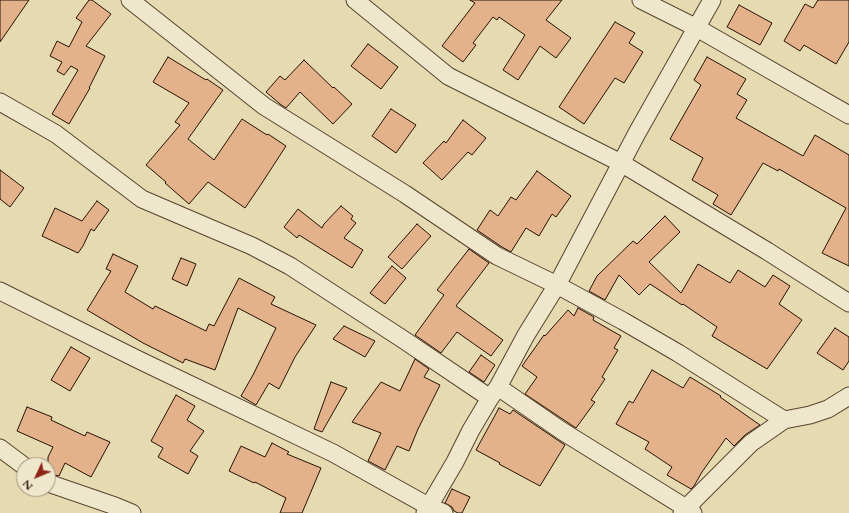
<!DOCTYPE html>
<html>
<head>
<meta charset="utf-8">
<style>
  body { margin:0 }
  #map { position:relative; width:849px; height:513px; overflow:hidden; background:#e6dab0; font-family:Cardo,serif }
  canvas { display:block }
  .north { position:absolute; left:16px; top:457px; width:40px; height:40px; box-sizing:border-box; background:#efe7cc; border:1px solid #9f917c; border-radius:50%; rotate:226deg; font-size:11px; font-weight:700; line-height:16px; text-align:center; color:#271104 }
  .north::after { content:''; display:block; margin:auto; width:14px; height:18px; background:#8f2418; clip-path:polygon(50% 0,100% 100%,50% 72%,0 100%) }
</style>
</head>
<body>
<div id="map">
<canvas width="849" height="513"></canvas>
<div class="north">N</div>
</div>
<script>
const ctx = document.querySelector('canvas').getContext('2d');
ctx.lineJoin = 'round';
function fill(path, color) { ctx.fillStyle = color; ctx.fill(path, 'evenodd'); }
const poly = rows => new Path2D(rows.map(r => 'M' + r).join(''));
function stroke(path, color, width, dash) { ctx.strokeStyle = color; ctx.lineWidth = width; ctx.lineCap = dash ? 'butt' : 'round'; ctx.setLineDash(dash || []); ctx.stroke(path); }
const building = poly([
  [0,0,29,0,0,42,0,0],
  [89,0,92,0,111,14,86,46,105,56,89,88,90,88,69,124,52,114,78,70,71,66,64,75,57,71,62,62,50,56,57,41,69,47,82,22,76,18,89,0],
  [470,0,562,0,546,20,571,38,556,58,540,46,518,80,503,70,525,35,499,17,497,20,493,17,473,43,476,45,463,62,442,46,475,3,470,0],
  [818,0,849,0,849,42,836,64,804,45,800,51,784,41,805,4,813,8,818,0],
  [739,5,772,23,760,45,727,27,739,5],
  [615,22,635,33,629,43,643,52,624,83,615,78,584,124,559,107,615,22],
  [368,44,398,67,381,89,351,66,368,44],
  [168,57,206,80,207,79,223,90,188,139,214,160,242,119,267,135,268,134,286,146,260,186,245,208,208,182,189,204,165,183,166,182,146,165,180,125,175,122,189,103,153,82,168,57],
  [707,57,746,79,737,94,747,100,736,118,803,156,815,135,849,155,849,266,822,253,846,208,779,169,778,171,763,163,731,215,713,204,718,195,692,180,703,158,670,139,701,85,694,80,707,57],
  [304,60,333,88,334,87,352,104,333,124,300,92,286,108,280,104,266,92,280,76,285,80,304,60],
  [391,109,416,125,396,153,372,136,391,109],
  [463,120,486,138,472,155,468,152,442,180,423,163,444,141,446,143,463,120],
  [0,170,24,188,10,207,0,199,0,170],
  [537,171,571,196,556,217,552,214,539,236,526,228,511,252,502,247,477,230,490,210,498,216,511,197,516,200,537,171],
  [97,201,109,210,94,231,91,229,83,246,78,253,42,236,55,208,82,221,97,201],
  [341,206,353,216,351,219,356,223,344,238,363,250,352,268,299,235,297,238,284,227,298,209,322,228,324,224,341,206],
  [665,216,680,232,649,262,681,293,698,264,730,283,738,270,765,287,773,275,790,286,779,304,802,320,767,369,712,336,717,327,683,304,682,305,650,284,639,295,619,275,605,300,589,291,597,276,633,241,637,244,665,216],
  [417,224,431,236,402,269,388,257,417,224],
  [469,249,489,263,456,306,503,340,491,356,457,332,441,353,415,335,444,295,437,290,469,249],
  [113,254,138,266,125,292,153,309,155,306,206,331,209,324,214,326,239,278,275,297,271,304,316,325,295,357,279,389,269,383,256,405,241,396,253,375,276,328,238,308,215,370,185,359,183,363,143,343,87,310,111,271,106,269,113,254],
  [181,258,196,264,187,286,172,279,181,258],
  [392,266,406,278,385,304,370,293,392,266],
  [578,308,594,317,593,320,621,336,614,348,618,350,602,377,605,379,591,400,595,402,576,428,525,394,537,377,522,366,544,335,545,336,568,310,574,316,578,308],
  [344,326,375,341,365,357,333,339,344,326],
  [835,328,849,337,849,361,843,370,817,353,835,328],
  [71,347,90,358,70,391,51,380,71,347],
  [481,355,495,365,484,382,469,372,481,355],
  [415,359,429,369,424,377,440,385,418,429,409,451,397,446,385,470,368,461,381,433,352,422,381,382,400,391,415,359],
  [652,370,683,388,690,377,721,396,720,397,760,425,745,435,734,446,726,438,702,472,694,486,691,489,667,475,672,467,645,449,649,442,616,424,629,401,633,403,652,370],
  [331,382,347,388,322,432,314,429,331,382],
  [176,395,195,406,187,420,204,431,190,451,198,456,188,474,158,457,163,448,151,441,176,395],
  [27,407,52,417,51,420,85,436,87,432,110,442,91,477,65,463,59,476,48,473,48,457,53,447,17,431,27,407],
  [499,408,510,414,513,410,565,445,540,486,499,464,500,463,476,450,499,408],
  [272,443,289,452,287,454,321,468,302,513,280,513,286,498,255,482,254,483,229,471,241,446,265,457,272,443],
  [452,489,470,497,462,513,458,513,454,511,452,507,445,503,452,489]
]);
fill(building, '#e3b28b');
stroke(building, '#271104', 1);
const street = poly([
  [130,0,264,106,405,194,497,256,557,285,623,321,678,353,784,420],
  [355,0,448,76,621,163,767,251,849,303],
  [641,0,697,28,849,115],
  [0,102,56,134,142,199,252,246,290,266,401,338,490,398],
  [0,291,141,361,333,453,428,506,444,513],
  [498,387,562,431,686,508,693,513],
  [0,448,24,466],
  [48,483,115,506,132,513],
  [425,513,455,462,471,430,490,398,498,387,526,335,557,285,637,133,712,0],
  [682,513,686,508,751,443,784,420,810,415,828,409,849,396]
]);
stroke(street, '#57432f', 19);
stroke(street, '#efe7cc', 17);
</script>
</body>
</html>
